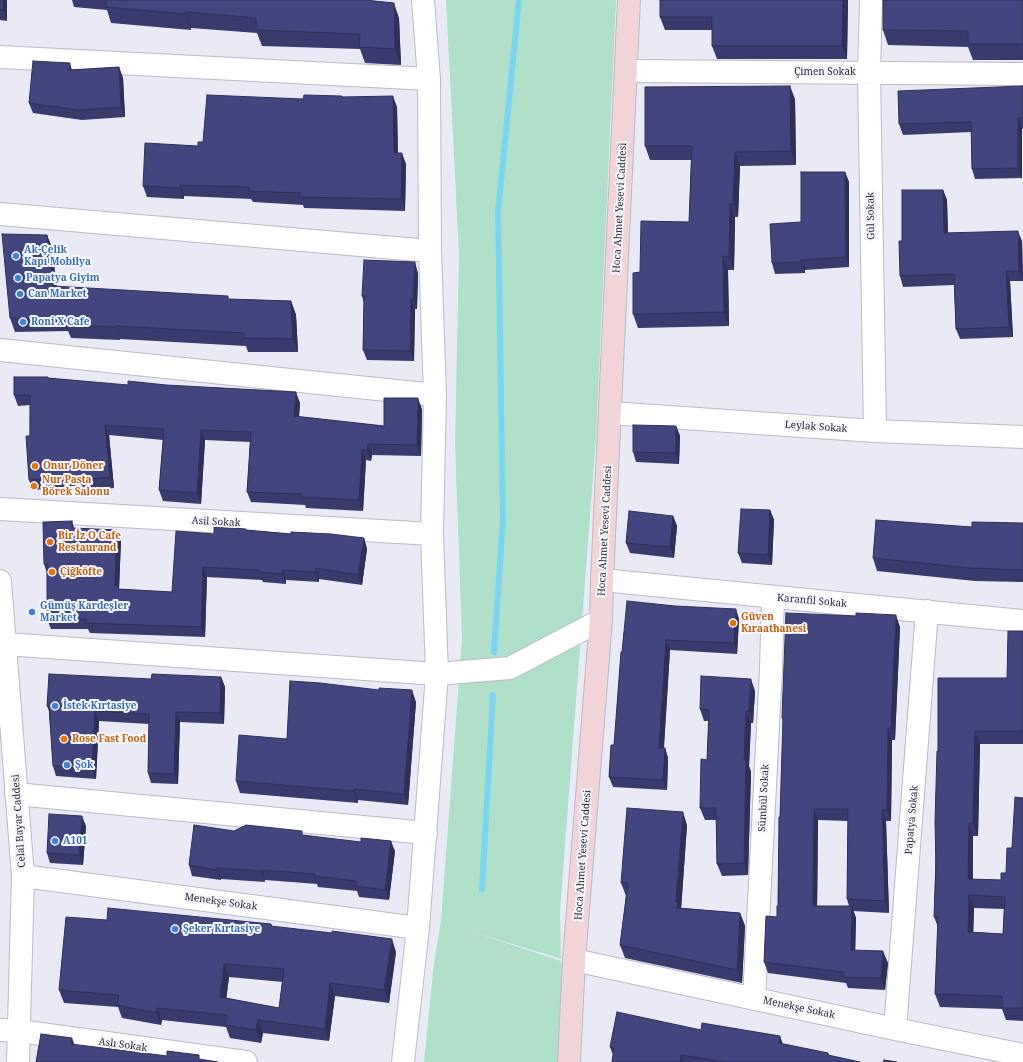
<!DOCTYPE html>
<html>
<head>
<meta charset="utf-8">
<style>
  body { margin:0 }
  canvas { display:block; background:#e9eaf5 }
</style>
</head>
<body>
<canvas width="1023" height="1062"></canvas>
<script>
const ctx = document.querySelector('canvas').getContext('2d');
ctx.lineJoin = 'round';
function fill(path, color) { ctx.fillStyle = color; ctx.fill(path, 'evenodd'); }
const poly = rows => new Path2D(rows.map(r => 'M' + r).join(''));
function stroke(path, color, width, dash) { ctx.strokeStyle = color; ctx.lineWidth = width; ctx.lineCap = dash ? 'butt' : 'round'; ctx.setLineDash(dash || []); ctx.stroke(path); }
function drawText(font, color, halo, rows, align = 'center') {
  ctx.font = font + ' "Noto Serif",serif'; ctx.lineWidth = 4; ctx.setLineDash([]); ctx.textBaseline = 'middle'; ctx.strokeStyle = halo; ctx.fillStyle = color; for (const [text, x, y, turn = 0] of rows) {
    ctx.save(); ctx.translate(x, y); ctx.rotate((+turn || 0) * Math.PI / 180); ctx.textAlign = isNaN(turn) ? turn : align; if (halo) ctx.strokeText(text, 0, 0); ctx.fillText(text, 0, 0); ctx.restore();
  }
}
fill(poly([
  [446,0,616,0,596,437,560,911,561,959,470,931,561,961,567,983,564,1062,424,1062,434,963,441,921,462,639,455,443,459,254]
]), '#b1e0ca');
stroke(poly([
  [494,652,503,519,498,212,519,0],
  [482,889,493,695]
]), '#7cd4f3', 6);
const street = poly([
  [871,0,869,73,875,431],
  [0,57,429,79],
  [626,71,1023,74],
  [0,214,430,251],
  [0,350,435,395],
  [610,413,875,431,1023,437],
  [0,509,432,534],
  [602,580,1023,621],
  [0,581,23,876,18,1062],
  [5,644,437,674,510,668,601,620],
  [16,794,426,833],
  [23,876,418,928],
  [574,960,895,1029,1023,1055],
  [754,999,771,669,773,597],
  [895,1029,927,611],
  [0,1030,19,1031,246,1062],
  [403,1062,418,928,437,674,432,534,435,395,430,251,429,79,423,0]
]);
const secondary = poly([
  [569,1062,574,960,601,620,602,580,629,0]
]);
stroke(street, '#b9bac5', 24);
stroke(secondary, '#b9bac5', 24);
stroke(street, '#fff', 22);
stroke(secondary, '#f0d4d7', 22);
fill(poly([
  [0,0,7,0,7,21,0,20],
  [72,0,365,0,399,18,401,65,365,63,360,49,262,46,257,33,191,28,191,30,111,23,107,10,74,7],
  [848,0,847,59,717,59,712,46,712,30,665,30,660,17],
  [1023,0,1023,60,973,60,968,47,888,45,883,30],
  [119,67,123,78,125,117,82,120,33,113,29,103,72,70],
  [1023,86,1023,129,1022,129,1022,178,975,179,972,169,971,132,903,135,899,124],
  [343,97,397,107,398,153,406,164,405,211,304,208,303,205,253,202,251,199,184,196,184,199,147,197,143,186,203,142,303,99],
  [795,99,796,165,740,166,738,217,735,217,734,270,728,270,729,326,638,328,633,314,640,272,689,222,691,160,650,160,645,146],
  [845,172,849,182,849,267,805,270,805,273,775,274,772,263,801,222],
  [943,190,947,200,948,233,1022,241,1023,281,1010,281,1013,337,960,339,956,329,954,285,903,287,900,276,902,241],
  [47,235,52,248,57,287,229,299,291,301,296,315,298,352,248,352,246,346,120,339,120,340,71,338,68,331,15,332,10,318],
  [418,273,417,309,415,309,414,361,367,360,363,350,364,303,362,296],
  [48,378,300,403,299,417,384,426,422,409,421,456,372,455,371,461,366,460,363,511,306,508,305,505,251,502,247,492,250,442,205,440,201,504,163,501,159,490,163,440,109,435,114,488,84,491,82,485,33,490,29,480,30,405,18,406,14,395],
  [676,426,680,436,679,464,636,462,633,452],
  [770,510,774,520,772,565,742,563,738,553],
  [673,516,677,526,674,558,630,553,626,543],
  [1023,523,1023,582,975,581,877,571,873,558,972,527],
  [74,528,117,530,121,540,119,589,172,592,214,534,247,530,291,534,364,538,367,549,362,585,319,579,319,582,286,580,286,584,263,582,262,580,207,577,205,637,90,633,88,629,51,629,47,619,47,573,44,564],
  [739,619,737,654,670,650,664,748,665,748,668,758,667,790,613,787,609,777,614,745,622,652],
  [900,627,895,740,892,740,891,821,886,821,889,913,853,911,856,918,855,950,888,963,885,990,848,988,846,983,768,973,764,962,777,917,778,906,780,817,783,722,782,718],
  [818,820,848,821,847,899,849,906,817,906],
  [1023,631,1023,744,980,744,978,836,973,836,973,879,1001,880,1006,873,1023,798,1023,1021,1006,1020,1002,1009,940,1007,935,994,938,927,934,917,938,751,1007,678],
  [974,908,1004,909,1003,934,973,932],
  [221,677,225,687,224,724,180,722,178,784,151,783,148,773,149,724,99,721,96,779,56,776,53,766,49,711,47,706,151,679],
  [755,691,753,723,751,723,749,766,751,772,748,875,722,876,717,864,716,820,705,820,700,808,707,760,709,721,704,721,700,709],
  [416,702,408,805,358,800,358,803,240,793,236,781,287,739],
  [687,825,681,908,740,913,745,926,742,983,625,958,620,945,626,896,621,883],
  [86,826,83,865,50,863,47,853],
  [234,831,304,835,395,851,389,900,359,897,357,891,318,887,317,884,265,880,265,882,221,879,221,880,192,876,189,865],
  [107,920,271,924,272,926,396,952,389,1003,335,996,329,1041,263,1033,261,1043,230,1038,226,1027,162,1020,161,1025,122,1018,118,1007,64,1003,59,990],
  [229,977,283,982,279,1008,226,998],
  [701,1030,783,1044,828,1053,829,1056,860,1062,612,1062,613,1055,610,1047]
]), '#3a3b6d');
fill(poly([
  [3,0,7,0,7,21,3,10],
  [843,0,848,0,847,59,842,46],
  [394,3,399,18,401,65,395,49],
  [186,12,191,28,191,30,185,14],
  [70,63,73,74,69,70],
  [119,67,123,78,125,117,121,107],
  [790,86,795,99,796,165,791,151],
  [393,96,397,107,398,164,394,153],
  [1018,118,1022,129,1022,178,1018,168],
  [735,152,740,166,738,217,733,204],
  [402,153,406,164,405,211,401,199],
  [845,172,849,182,849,267,846,257],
  [180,185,184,196,184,199,180,188],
  [943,190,947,200,948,243,944,233],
  [730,204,735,217,734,270,729,257],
  [1018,231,1022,241,1023,281,1019,271],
  [47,235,52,248,58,300,53,286],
  [723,256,728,270,729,326,724,312],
  [801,260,805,270,805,273,801,262],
  [415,262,418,273,417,309,413,299],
  [1006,271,1010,281,1013,337,1009,327],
  [411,299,415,309,414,361,410,351],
  [291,301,296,315,298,352,293,339],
  [115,326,120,339,120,340,115,327],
  [296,392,300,403,298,427,294,416],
  [418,398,422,409,421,456,417,445],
  [105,425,109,435,114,488,110,477],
  [676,426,680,436,679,464,676,453],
  [201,430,205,440,201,504,197,493],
  [368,444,372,455,371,461,367,450],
  [362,450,366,460,363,511,359,500],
  [770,510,774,520,772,565,768,555],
  [673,516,677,526,674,558,670,547],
  [72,521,75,531,72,528],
  [117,530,121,540,119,590,121,596,115,586],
  [364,538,367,549,362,585,358,575],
  [203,567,207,577,205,637,201,627],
  [316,568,319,579,319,582,315,572],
  [283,570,286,580,286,584,282,574],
  [736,609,739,619,737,654,734,643],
  [896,615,900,627,895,740,891,728],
  [666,640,670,650,663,758,659,748],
  [221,677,225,687,224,724,220,713],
  [751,679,755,691,753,723,749,711],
  [412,690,416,702,408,805,404,794],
  [95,711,99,721,96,779,92,769],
  [746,711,751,723,749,766,751,772,748,875,744,863,744,760],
  [176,712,180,722,178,784,174,774],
  [888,728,892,740,891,821,887,810],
  [975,731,980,744,978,836,973,823],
  [665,748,668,758,667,790,663,780],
  [354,789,358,800,358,803,353,791],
  [814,809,818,820,817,918,813,906],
  [882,810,886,821,889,913,885,901],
  [683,812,687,825,681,911,682,921,676,902],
  [82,816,86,826,83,865,79,855],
  [969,823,973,836,972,892,968,879],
  [391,841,395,851,389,900,385,890],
  [217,868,221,879,221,880,217,870],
  [262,870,265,880,265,882,261,871],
  [969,895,974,908,973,945,968,932],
  [852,906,856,918,855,961,851,950],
  [740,913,745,926,742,983,737,970],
  [392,939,396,952,389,1003,384,990],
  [883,951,888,963,885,990,881,978],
  [224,964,229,977,225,1010,220,997],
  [330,983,335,996,329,1041,325,1029],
  [157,1008,162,1020,161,1025,156,1013],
  [258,1020,263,1033,261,1043,256,1030],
  [780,1036,784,1047,779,1043],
  [72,1038,77,1052,71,1044],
  [681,1055,684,1062,680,1062]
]), '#2f3059');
const building = poly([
  [0,0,3,0,3,10,0,10,0,0],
  [106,0,365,0,394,3,395,49,359,47,360,34,256,30,256,18,186,12,185,14,106,7,106,0],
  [660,0,843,0,842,46,712,46,712,17,660,17,660,0],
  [883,0,1023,0,1023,44,968,44,968,31,883,30,883,0],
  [33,61,70,63,69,70,119,67,121,107,78,110,29,103,33,61],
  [790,86,791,151,735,152,733,204,730,204,729,257,723,256,724,312,633,314,633,273,640,272,641,221,689,222,692,146,645,146,645,87,790,86],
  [1023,86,1023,118,1018,118,1018,168,972,169,971,122,899,124,898,91,1023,86],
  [207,95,303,99,304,95,342,96,342,97,393,96,394,153,402,153,401,199,300,197,300,193,249,191,249,187,180,185,180,188,143,186,145,143,198,146,198,142,203,142,207,95],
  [801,172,845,172,846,257,801,260,801,262,772,263,770,224,801,222,801,172],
  [902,190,943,190,944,233,1018,231,1019,271,1006,271,1009,327,956,329,954,274,900,276,899,241,902,241,902,190],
  [2,234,47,235,53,286,228,296,228,299,291,301,293,339,243,338,244,333,115,326,115,327,66,325,66,318,10,318,2,234],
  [364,260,415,262,413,299,411,299,410,351,363,350,364,296,362,296,364,260],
  [14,377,48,377,48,378,128,385,128,381,166,385,296,392,294,416,384,426,384,398,418,398,417,445,368,444,367,450,362,450,359,500,302,497,302,494,247,492,251,432,201,430,197,493,159,490,164,429,105,425,110,477,81,480,80,475,29,480,26,436,30,436,30,395,14,395,14,377],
  [633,425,676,426,676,453,633,452,633,425],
  [741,509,770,510,768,555,738,553,741,509],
  [629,511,673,516,670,547,626,543,629,511],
  [876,520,972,527,972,522,1023,523,1023,570,970,568,873,558,876,520],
  [72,521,72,528,117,530,115,586,118,586,118,589,172,592,176,531,214,534,214,527,246,529,246,530,291,534,291,532,331,534,364,538,358,575,316,568,315,572,283,570,282,574,259,572,259,570,203,567,201,627,86,623,86,619,47,619,47,564,44,564,43,522,72,521],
  [627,601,675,606,736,609,734,643,666,640,659,748,665,748,663,780,609,777,611,745,614,745,621,652,622,652,627,601],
  [786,613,856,616,856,613,896,615,891,728,888,728,887,810,882,810,885,901,847,899,848,809,814,809,813,906,852,906,851,950,883,951,881,978,843,977,844,972,764,962,766,916,777,917,777,906,778,906,779,817,780,817,783,718,782,718,786,613],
  [1008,631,1023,631,1023,731,975,731,973,823,969,823,968,879,1001,880,1001,873,1006,873,1007,848,1012,848,1015,797,1023,798,1023,1008,1002,1008,1002,996,935,994,938,917,934,917,936,866,935,822,937,751,938,751,938,678,1007,678,1008,631],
  [969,895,1005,897,1003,934,968,932,969,895],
  [49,674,151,679,152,674,221,677,220,713,176,712,174,774,148,773,149,714,95,711,92,769,53,766,49,706,47,706,49,674],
  [701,676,751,679,749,711,746,711,744,760,746,760,744,863,717,864,716,808,700,808,701,759,707,760,709,710,700,709,701,676],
  [290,681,320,683,379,690,379,688,412,690,404,794,354,789,353,791,236,781,239,735,287,739,290,681],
  [627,808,683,812,676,902,678,903,677,908,740,913,737,970,620,945,628,883,621,883,627,808],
  [49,814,82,816,79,855,47,853,49,814],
  [194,825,234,831,246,825,302,831,302,835,361,842,361,838,391,841,385,890,356,886,356,881,314,876,315,874,262,870,261,871,217,868,217,870,189,865,194,825],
  [108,908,271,924,271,926,332,933,332,931,392,939,384,990,330,983,325,1029,258,1020,256,1030,225,1025,227,1015,157,1008,156,1013,117,1005,119,995,59,990,66,917,107,920,108,908],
  [224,964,284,969,279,1008,220,997,224,964],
  [617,1012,701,1030,702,1023,780,1036,779,1043,828,1053,828,1055,860,1062,727,1062,681,1055,680,1062,612,1062,614,1048,610,1047,617,1012],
  [41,1034,72,1038,71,1044,167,1056,167,1051,199,1055,199,1059,218,1062,36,1062,41,1034],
  [884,1060,897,1062,883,1062,884,1060]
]);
fill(building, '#43457f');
stroke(building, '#2f3059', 1);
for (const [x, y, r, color] of [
  [16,256,4,"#3f7fe0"],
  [18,278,4,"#3f7fe0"],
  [20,294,4,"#3f7fe0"],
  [23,322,4,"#3f7fe0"],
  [35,466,4,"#e8710a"],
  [34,486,4,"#e8710a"],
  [50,542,4,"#e8710a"],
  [52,572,4,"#e8710a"],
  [32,612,4,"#3f7fe0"],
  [733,623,4,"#e8710a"],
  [55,706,4,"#3f7fe0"],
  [64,739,4,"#e8710a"],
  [67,765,4,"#3f7fe0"],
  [55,841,4,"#3f7fe0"],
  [175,929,4,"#3f7fe0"]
]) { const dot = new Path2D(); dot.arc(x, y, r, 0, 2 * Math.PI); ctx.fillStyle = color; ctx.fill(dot); stroke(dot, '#f7f8ff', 1.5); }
drawText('10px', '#2b2c30', '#f7f8ff', [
  ["Çimen Sokak",825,72],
  ["Hoca Ahmet Yesevi Caddesi",620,208,-87],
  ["Gül Sokak",871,216,-91],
  ["Leylak Sokak",816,427,4],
  ["Asil Sokak",216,522,3],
  ["Hoca Ahmet Yesevi Caddesi",605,531,-87],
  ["Karanfil Sokak",812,601,5],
  ["Sümbül Sokak",764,798,-87],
  ["Papatya Sokak",912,820,-85],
  ["Celal Bayar Caddesi",19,821,-94],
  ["Hoca Ahmet Yesevi Caddesi",583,855,-86],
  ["Menekşe Sokak",221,902,8],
  ["Menekşe Sokak",799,1008,12],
  ["Aslı Sokak",123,1045,8]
]);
drawText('bold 10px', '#366cbe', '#f7f8ff', [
  ["Ak-Çelik",24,250],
  ["Kapı Mobilya",24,262],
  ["Papatya Giyim",26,278],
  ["Can Market",28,294],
  ["Roni X Cafe",31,322],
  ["Gümüş Kardeşler",40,606],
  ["Market",40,618],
  ["İstek Kırtasiye",63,706],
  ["Şok",75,765],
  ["A101",63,841],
  ["Şeker Kırtasiye",183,929]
], 'left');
drawText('bold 10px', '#c56008', '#f7f8ff', [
  ["Onur Döner",43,466],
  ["Nur Pasta",42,480],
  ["Börek Salonu",42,492],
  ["Bir İz O Cafe",58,536],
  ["Restaurand",58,548],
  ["Çiğköfte",60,572],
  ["Güven",741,617],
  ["Kıraathanesi",741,629],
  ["Rose Fast Food",72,739]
], 'left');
</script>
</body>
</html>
